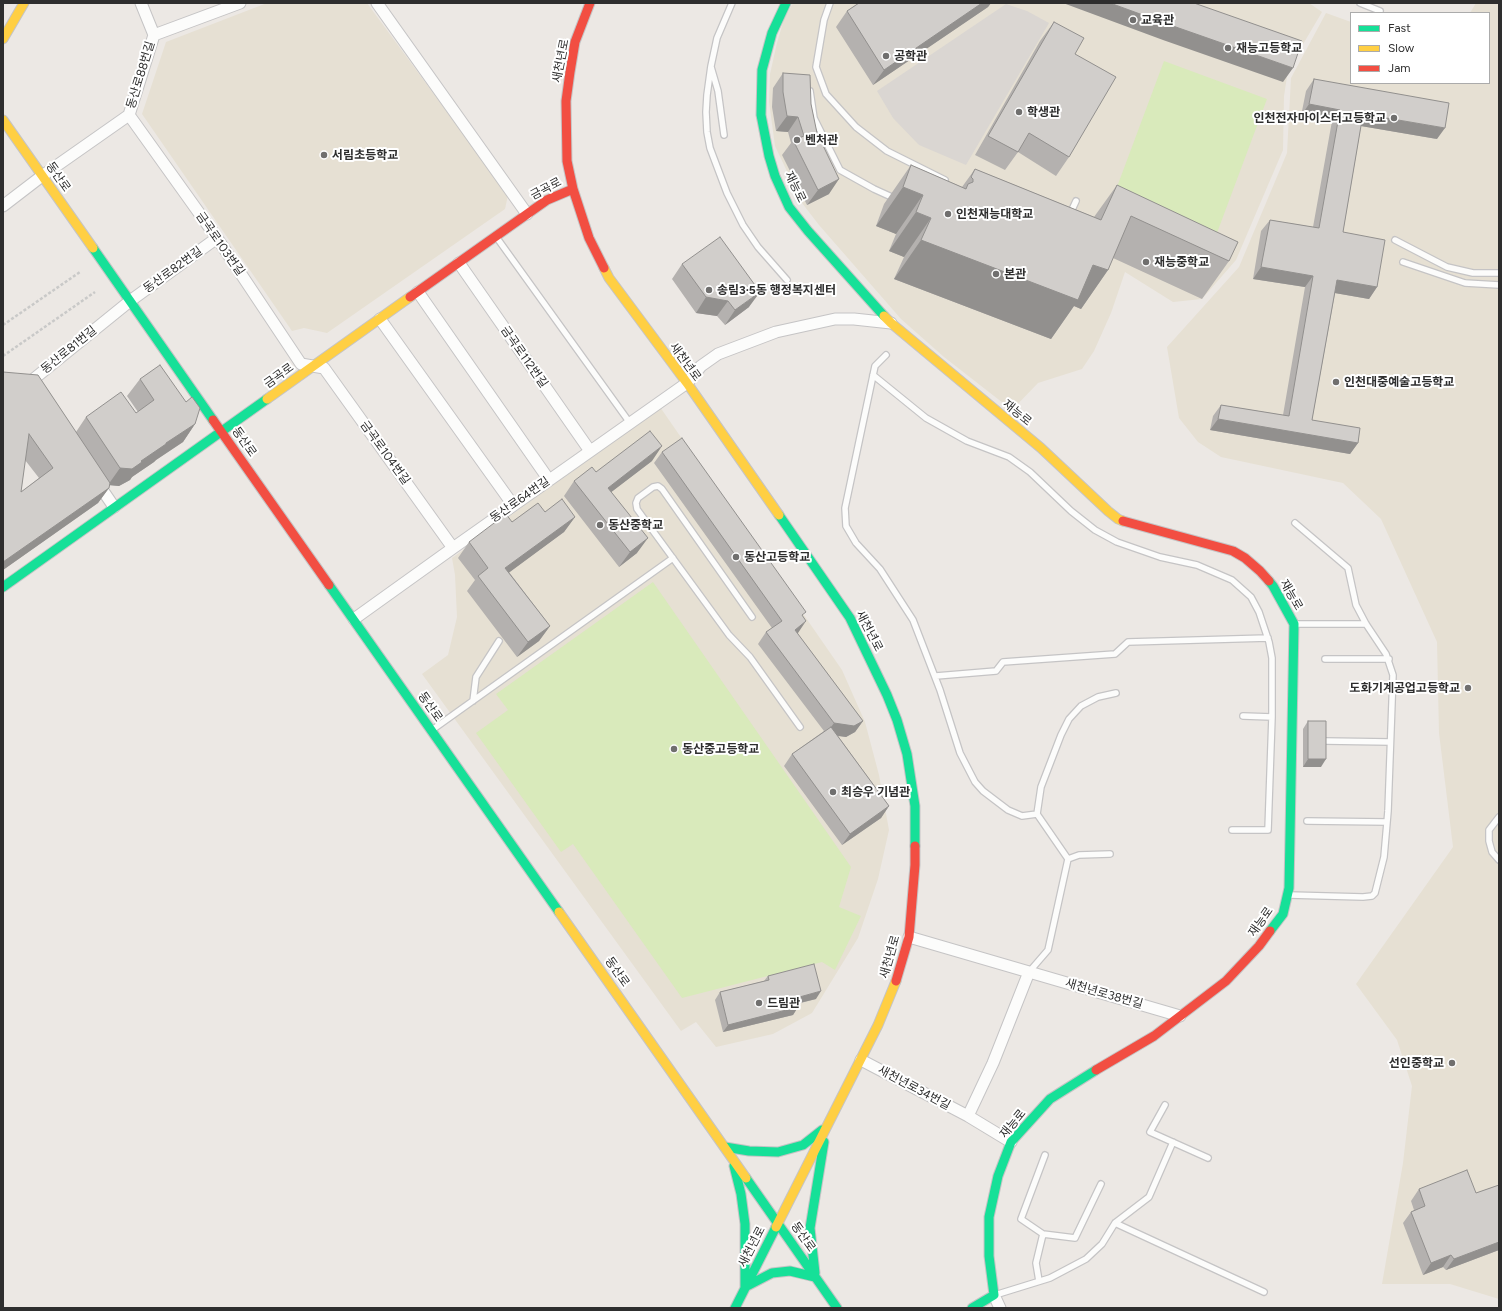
<!DOCTYPE html>
<html>
<head>
<meta charset="utf-8">
<style>
  body { margin:0 }
  #map { position:relative; width:1502px; height:1311px; overflow:hidden; background:#ece8e4; font-family:Figtree,sans-serif }
  canvas { display:block }
  .frame { position:absolute; inset:0; border:4px solid #2e2e2e; pointer-events:none }
  .legend { position:absolute; left:1350px; top:12px; width:140px; height:72px; box-sizing:border-box; background:#fff; border:1px solid #ababab; margin:0; padding:5px 7px; list-style:none; font-size:12px; color:#2e2e2e }
  .legend li { display:flex; align-items:center; gap:8px; height:20px }
  .legend b { width:20px; border:1px solid #ababab }
</style>
</head>
<body>
<div id="map">
<canvas width="1502" height="1311"></canvas>
<div class="frame"></div>
<ul class="legend">
<li><b style="height:5px;background:#16e098"></b>Fast</li>
<li><b style="height:5px;background:#ffcf43"></b>Slow</li>
<li><b style="height:5px;background:#f24e42"></b>Jam</li>
</ul>
</div>
<script>
const ctx = document.querySelector('canvas').getContext('2d');
ctx.lineJoin = 'round';
function fill(path, color) { ctx.fillStyle = color; ctx.fill(path, 'evenodd'); }
const poly = rows => new Path2D(rows.map(r => 'M' + r).join(''));
function stroke(path, color, width, dash) { ctx.strokeStyle = color; ctx.lineWidth = width; ctx.lineCap = dash ? 'butt' : 'round'; ctx.setLineDash(dash || []); ctx.stroke(path); }
function drawText(font, color, halo, rows, align = 'center') {
  ctx.font = font + ' Figtree,"Noto Sans KR",sans-serif'; ctx.lineWidth = 4; ctx.setLineDash([]); ctx.textBaseline = 'middle'; ctx.strokeStyle = halo; ctx.fillStyle = color; for (const [text, x, y, turn = 0] of rows) {
    ctx.save(); ctx.translate(x, y); ctx.rotate((+turn || 0) * Math.PI / 180); ctx.textAlign = isNaN(turn) ? turn : align; if (halo) ctx.strokeText(text, 0, 0); ctx.fillText(text, 0, 0); ctx.restore();
  }
}
fill(poly([
  [267,3,367,3,508,195,505,209,327,333,304,328,292,331,142,114,166,42],
  [793,3,1309,3,1322,12,1302,46,1292,55,1288,70,1284,96,1283,150,1236,260,1202,299,1173,302,1125,272,1111,313,1094,351,1082,369,1038,383,1012,410,944,357,901,319,819,225,802,203,775,146,769,102,770,74,777,43,784,19],
  [1476,3,1499,3,1499,1299,1450,1284,1382,1284,1403,1163,1412,1086,1397,1040,1356,984,1453,847,1439,733,1437,642,1381,519,1343,483,1221,457,1198,442,1179,418,1167,347,1239,267,1287,153,1291,78,1326,13,1351,22,1351,83,1489,83,1489,13,1470,13],
  [660,407,842,670,865,722,879,775,889,830,878,879,858,938,812,1013,773,1034,716,1047,696,1022,681,1031,422,674,448,655,457,617,455,575,452,558]
]), '#e6e0d3');
fill(poly([
  [1164,61,1267,99,1208,257,1105,219],
  [653,582,851,867,839,907,861,916,835,970,822,962,682,998,573,844,561,852,476,733,508,710,496,694]
]), '#d9eabb');
fill(poly([
  [1006,4,1027,11,1049,23,966,165,919,145,893,118,877,91]
]), '#dad6d2');
const lane = poly([
  [732,3,717,38,711,66,707,95,706,112,707,132,710,148,727,193,743,225,758,247,787,280],
  [830,3,824,20,816,67,826,94,856,127,887,151,945,180],
  [1360,3,1380,11],
  [711,67,718,91,724,135],
  [810,91,814,118,840,170,874,189,896,199],
  [1070,214,1076,201],
  [497,238,630,423],
  [1395,240,1447,267,1473,273,1499,273],
  [1403,262,1465,283,1499,285],
  [886,355,875,366,845,508,846,526,856,543,880,569,913,620,940,690,960,753,975,782,983,791,1008,810,1022,816,1037,814],
  [873,375,926,418,967,441,1009,457,1030,472,1071,511,1095,530,1117,542,1160,557,1197,565,1232,580,1251,597,1259,612,1269,642,1272,658,1272,717,1268,830,1232,830],
  [752,617,662,489,658,486,653,487,638,498,636,503,637,509,729,635,750,657,800,727],
  [1296,624,1366,624],
  [1325,659,1389,659],
  [936,676,996,671,1003,662,1115,654,1128,642,1268,638],
  [473,701,476,677,499,641],
  [1243,716,1272,717],
  [432,730,673,558],
  [1325,741,1390,742],
  [1499,817,1489,830,1489,841,1492,852,1499,860],
  [1307,821,1387,822],
  [1068,859,1079,855,1110,854],
  [1289,895,1363,897,1372,896,1375,893,1384,857,1388,811,1393,675,1386,654,1366,624,1356,605,1348,568,1295,523],
  [1029,972,1048,950,1068,859,1037,814,1041,787,1061,735,1069,719,1081,706,1098,697,1116,693],
  [1165,1105,1150,1132,1208,1158],
  [1045,1155,1021,1219,1043,1234,1075,1238,1101,1184],
  [1115,1223,1264,1292],
  [1039,1281,1036,1263,1043,1234],
  [995,1295,1050,1278,1086,1259,1102,1244,1115,1223,1149,1197,1173,1142]
]);
const street = poly([
  [377,3,527,214],
  [154,35,240,3],
  [129,115,217,238,301,364,324,368,453,548],
  [3,206,42,176,129,115,154,35,141,3],
  [459,263,590,451],
  [418,292,549,480],
  [380,319,513,505],
  [3,381,30,382,130,301,217,238],
  [97,482,114,507],
  [354,619,453,548,687,383,701,366,718,354,776,332,835,319,854,319,891,323],
  [909,937,1180,1016],
  [861,1060,968,1116,1011,1142],
  [968,1116,993,1063,1029,972],
  [994,1295,1000,1308]
]);
const fast = poly([
  [786,3,772,33,762,70,761,115,769,156,775,176,789,207,808,231,884,316],
  [93,248,213,420],
  [779,515,850,618,887,695,897,720,907,754,915,806,915,846],
  [1269,581,1273,586,1294,624,1289,888,1283,914,1270,931],
  [329,585,559,912],
  [3,587,267,399],
  [725,1147,749,1151,778,1152,803,1145,822,1130],
  [734,1166,741,1194,745,1224,745,1287,772,1273,790,1271,815,1277],
  [746,1178,837,1308],
  [815,1273,810,1228,824,1142],
  [735,1308,776,1227],
  [972,1308,994,1295,989,1256,989,1217,998,1176,1011,1142,1050,1099,1096,1070]
]);
const slow = poly([
  [3,39,24,3],
  [3,120,93,248],
  [604,268,609,278,687,383,779,515],
  [884,316,891,323,1041,448,1108,511,1118,519,1123,521],
  [267,399,410,297],
  [559,912,746,1178],
  [776,1227,878,1025,896,981]
]);
const jam = poly([
  [590,3,575,42,570,72,566,101,567,161,573,189,589,238,604,268],
  [410,297,547,200,573,189],
  [213,420,329,585],
  [1123,521,1233,551,1245,558,1260,571,1269,581],
  [896,981,909,937,915,865,915,846],
  [1096,1070,1154,1036,1226,981,1259,946,1270,931]
]);
stroke(lane, '#c5c4c5', 8);
stroke(street, '#c5c4c5', 13);
stroke(fast, '#c5c4c5', 11);
stroke(slow, '#c5c4c5', 11);
stroke(jam, '#c5c4c5', 11);
stroke(poly([
  [3,325,80,272],
  [3,356,95,292]
]), '#c9c9c8', 2.5, [3, 2]);
stroke(lane, '#fcfcfb', 5.5);
stroke(street, '#fcfcfb', 11);
stroke(fast, '#16e098', 9);
stroke(slow, '#ffcf43', 9);
stroke(jam, '#f24e42', 9);
fill(poly([
  [859,3,991,3,988,7,873,85,836,27,847,11],
  [1054,22,1075,54,1069,157,1056,176,1018,152,1005,170,975,155,1040,41],
  [783,73,811,104,829,194,807,205,782,155,791,143,788,132,776,131,772,107,773,88],
  [1314,79,1437,139,1361,126,1343,232,1377,287,1369,299,1335,293,1312,420,1358,443,1350,454,1210,430,1213,416,1221,405,1283,415,1305,287,1253,279,1261,231,1270,220,1313,227,1332,121,1301,116,1306,91],
  [911,165,962,187,975,169,1094,217,1117,185,1229,261,1202,299,1113,258,1108,270,1081,309,1074,306,1051,339,894,279,904,257,889,251,896,234,876,226,884,204],
  [682,264,749,307,725,325,717,316,696,313,672,279],
  [3,372,76,432,86,417,136,413,138,412,127,396,140,379,195,424,183,442,156,460,154,462,132,477,130,480,119,486,109,485,109,488,98,503,3,570],
  [25,460,39,478,21,492],
  [662,452,803,617,797,633,863,721,855,732,846,737,838,736,889,806,881,818,842,845,784,766,792,754,824,731,758,644,766,632,772,628,654,463],
  [652,461,611,492,637,553,619,567,564,496,574,481],
  [545,512,575,517,564,532,509,572,550,626,539,641,517,657,467,591,475,580,458,558,469,542,512,522],
  [1308,721,1321,767,1303,767,1303,729],
  [768,976,816,999,797,1004,798,1007,793,1015,723,1032,715,1000,720,992,764,981],
  [1499,1185,1499,1250,1446,1270,1443,1267,1423,1275,1403,1223,1411,1212,1414,1210,1411,1201,1419,1189,1476,1193]
]), '#b4b1af');
fill(poly([
  [982,3,991,3,988,7,873,85,884,70],
  [1063,3,1110,3,1293,68,1283,82,1163,40],
  [1309,104,1340,110,1332,121,1301,116],
  [1363,114,1445,128,1437,139,1355,125],
  [787,116,798,117,788,132,776,131],
  [839,179,829,194,807,205,818,190],
  [903,187,923,195,896,234,876,226],
  [916,212,931,218,904,257,889,251],
  [921,240,1093,265,1108,270,1081,309,1074,306,1051,339,894,279],
  [1261,267,1313,276,1305,287,1253,279],
  [1337,280,1377,287,1369,299,1329,292],
  [760,292,749,307,725,325,735,310],
  [706,297,728,301,717,316,696,313],
  [1218,419,1358,443,1350,454,1210,430],
  [195,424,183,442,156,460,154,462,132,477,130,480,119,486,108,485,120,468,141,461,166,443],
  [662,446,652,461,597,503,608,488],
  [109,488,98,503,3,570,3,562],
  [575,517,564,532,495,583,505,568],
  [648,538,637,553,619,567,630,552],
  [806,621,798,633,787,641,795,630],
  [550,626,539,641,517,657,528,642],
  [863,721,855,732,846,737,826,734,834,723],
  [1308,759,1326,759,1321,767,1303,767],
  [889,806,881,818,842,845,850,834],
  [821,991,816,999,791,1005,796,998],
  [798,1007,793,1015,723,1032,728,1025],
  [1499,1242,1499,1250,1446,1270,1454,1259],
  [1451,1255,1443,1267,1423,1275,1431,1263]
]), '#92908e');
const building = poly([
  [859,3,982,3,884,70,847,11,859,3],
  [1110,3,1194,3,1302,41,1293,68,1173,26,1110,3],
  [1054,22,1084,38,1075,54,1116,77,1069,157,1029,133,1018,152,988,136,1054,22],
  [783,73,810,75,811,104,817,133,839,179,818,190,793,140,804,136,798,117,787,116,783,92,783,73],
  [1314,79,1449,103,1445,128,1363,114,1343,232,1385,240,1377,287,1337,280,1312,420,1360,428,1358,443,1218,419,1221,405,1289,416,1313,276,1261,267,1270,220,1319,228,1340,110,1309,104,1314,79],
  [911,165,966,189,968,184,973,182,973,179,971,177,975,169,1101,220,1117,185,1238,242,1229,261,1131,216,1108,270,1093,265,1078,300,921,240,931,218,916,212,923,195,903,187,911,165],
  [720,237,760,292,735,310,728,301,706,297,682,264,720,237],
  [160,365,186,402,192,397,200,408,195,424,166,443,166,444,141,461,142,462,132,469,120,468,86,417,121,392,136,413,154,400,140,379,160,365],
  [3,372,38,375,110,483,109,488,3,562,3,372],
  [29,434,53,468,21,492,29,434],
  [650,431,662,446,608,488,648,538,630,552,574,481,592,467,596,472,650,431],
  [682,438,806,612,802,615,806,621,795,630,863,721,854,726,834,723,766,632,782,621,662,452,682,438],
  [562,499,575,517,505,568,550,626,528,642,478,576,488,568,469,542,506,514,512,522,538,503,545,512,562,499],
  [1308,721,1326,721,1326,759,1308,759,1308,721],
  [831,727,889,806,850,834,792,754,831,727],
  [814,964,821,991,796,998,798,1007,728,1025,720,992,769,980,768,976,814,964],
  [1467,1170,1476,1193,1499,1185,1499,1242,1454,1259,1451,1255,1431,1263,1411,1212,1425,1206,1419,1189,1467,1170]
]);
fill(building, '#d1cecb');
stroke(building, '#92908e', 1);
for (const [x, y, r, color] of [
  [1133,20,4,"#706f6e"],
  [1228,48,4,"#706f6e"],
  [886,56,4,"#706f6e"],
  [1019,112,4,"#706f6e"],
  [1394,118,4,"#706f6e"],
  [797,140,4,"#706f6e"],
  [324,155,4,"#706f6e"],
  [948,214,4,"#706f6e"],
  [1146,262,4,"#706f6e"],
  [996,274,4,"#706f6e"],
  [709,290,4,"#706f6e"],
  [1336,382,4,"#706f6e"],
  [600,525,4,"#706f6e"],
  [736,557,4,"#706f6e"],
  [1468,688,4,"#706f6e"],
  [674,749,4,"#706f6e"],
  [833,792,4,"#706f6e"],
  [759,1003,4,"#706f6e"],
  [1452,1063,4,"#706f6e"]
]) { const dot = new Path2D(); dot.arc(x, y, r, 0, 2 * Math.PI); ctx.fillStyle = color; ctx.fill(dot); stroke(dot, '#fff', 1.5); }
drawText('bold 12px', '#2e2e2e', '#fff', [
  ["교육관",1141,20],
  ["재능고등학교",1236,48],
  ["공학관",894,56],
  ["학생관",1027,112],
  ["인천전자마이스터고등학교",1386,118,"right"],
  ["벤처관",805,140],
  ["서림초등학교",332,155],
  ["인천재능대학교",956,214],
  ["재능중학교",1154,262],
  ["본관",1004,274],
  ["송림3·5동 행정복지센터",717,290],
  ["인천대중예술고등학교",1344,382],
  ["동산중학교",608,525],
  ["동산고등학교",744,557],
  ["도화기계공업고등학교",1460,688,"right"],
  ["동산중고등학교",682,749],
  ["최승우 기념관",841,792],
  ["드림관",767,1003],
  ["선인중학교",1444,1063,"right"]
], 'left');
drawText('12px', '#2e2e2e', '#fff', [
  ["새천년로",561,61,-79],
  ["동산로88번길",141,75,-73],
  ["동산로",58,177,55],
  ["재능로",795,187,64],
  ["금곡로",546,189,-28],
  ["금곡로103번길",220,244,55],
  ["동산로82번길",173,270,-36],
  ["동산로81번길",69,350,-39],
  ["금곡로112번길",524,357,55],
  ["새천년로",685,362,54],
  ["금곡로",279,376,-36],
  ["재능로",1017,413,39],
  ["동산로",244,442,55],
  ["금곡로104번길",385,453,54],
  ["동산로64번길",520,500,-35],
  ["재능로",1291,595,60],
  ["새천년로",869,631,63],
  ["동산로",430,707,55],
  ["재능로",1261,922,-55],
  ["새천년로",890,957,-74],
  ["동산로",617,972,55],
  ["새천년로38번길",1104,994,16],
  ["새천년로34번길",914,1088,28],
  ["재능로",1013,1124,-51],
  ["동산로",803,1237,55],
  ["새천년로",752,1247,-63]
]);
</script>
</body>
</html>
